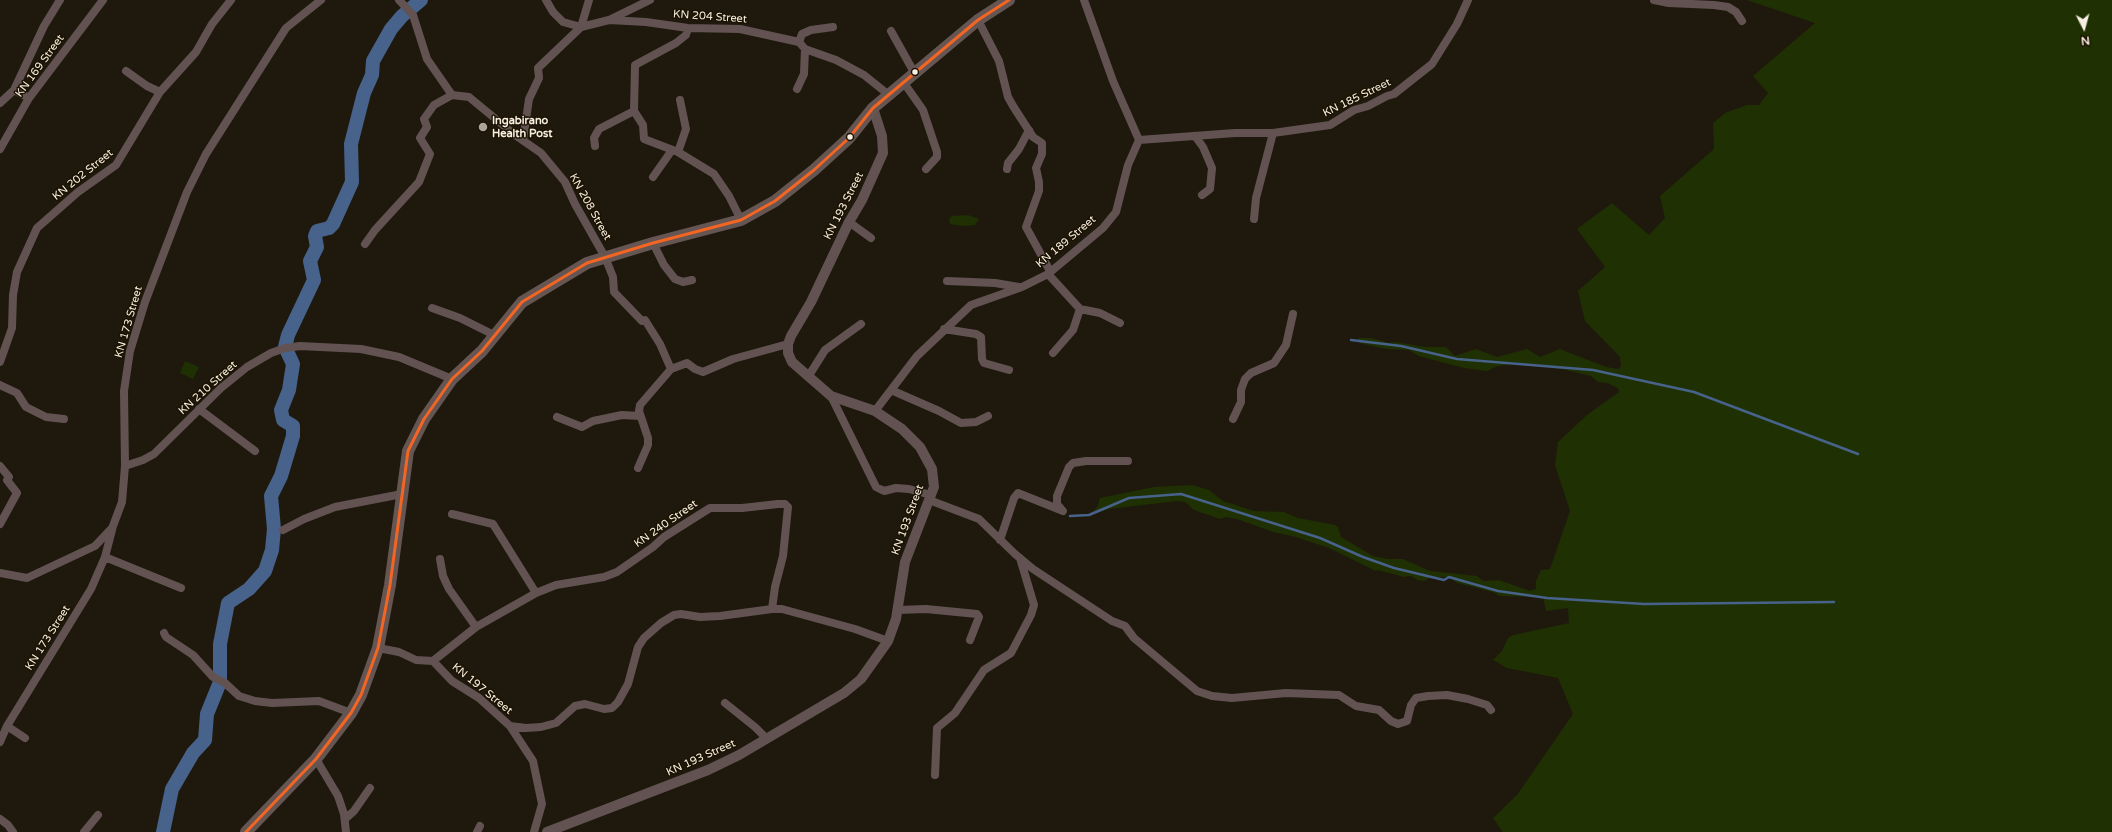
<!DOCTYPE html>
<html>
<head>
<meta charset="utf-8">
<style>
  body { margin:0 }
  #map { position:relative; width:2112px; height:832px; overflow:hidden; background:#1f190d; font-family:"Varela Round",sans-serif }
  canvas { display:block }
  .north { position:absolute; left:2064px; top:8px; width:40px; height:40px; -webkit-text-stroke:3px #1c1201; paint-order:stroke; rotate:174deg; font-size:11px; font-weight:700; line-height:16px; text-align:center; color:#f7efe2 }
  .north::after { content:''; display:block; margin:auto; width:14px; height:18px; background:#f7efe2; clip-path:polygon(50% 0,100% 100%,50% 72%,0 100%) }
</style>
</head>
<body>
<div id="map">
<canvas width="2112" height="832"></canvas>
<div class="north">N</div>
</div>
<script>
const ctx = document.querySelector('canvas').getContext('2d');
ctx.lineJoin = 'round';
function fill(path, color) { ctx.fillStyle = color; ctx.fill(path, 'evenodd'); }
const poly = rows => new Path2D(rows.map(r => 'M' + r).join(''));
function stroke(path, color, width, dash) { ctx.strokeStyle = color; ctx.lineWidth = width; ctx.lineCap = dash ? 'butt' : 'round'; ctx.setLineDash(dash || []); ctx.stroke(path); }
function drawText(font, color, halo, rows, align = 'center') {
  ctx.font = font + ' "Varela Round",sans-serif'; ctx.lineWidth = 3; ctx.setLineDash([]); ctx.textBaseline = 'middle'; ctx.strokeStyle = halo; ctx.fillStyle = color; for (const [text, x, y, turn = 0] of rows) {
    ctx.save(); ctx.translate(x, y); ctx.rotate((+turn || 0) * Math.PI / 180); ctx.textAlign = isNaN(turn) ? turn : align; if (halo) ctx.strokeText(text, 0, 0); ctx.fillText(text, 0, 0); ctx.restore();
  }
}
fill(poly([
  [1747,0,2112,0,2112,832,1503,832,1493,818,1517,795,1573,714,1558,678,1507,668,1493,660,1502,651,1508,638,1513,635,1569,623,1568,608,1546,611,1543,597,1500,596,1493,592,1457,583,1449,577,1430,577,1425,581,1417,580,1411,576,1404,577,1378,570,1376,571,1329,548,1296,537,1273,532,1240,520,1226,517,1220,519,1194,510,1185,502,1177,501,1109,509,1090,515,1098,506,1100,498,1154,487,1192,485,1209,490,1223,501,1254,511,1284,512,1298,518,1335,525,1338,527,1341,537,1373,556,1388,559,1403,559,1430,571,1477,576,1483,581,1499,580,1530,591,1536,589,1536,581,1541,570,1550,569,1570,511,1555,465,1558,442,1587,415,1619,392,1618,388,1607,383,1598,382,1591,376,1562,369,1511,364,1495,367,1487,371,1464,368,1419,356,1409,350,1387,349,1359,343,1357,340,1359,338,1371,338,1389,343,1396,342,1424,347,1446,347,1455,356,1476,349,1497,357,1527,349,1540,357,1560,349,1606,367,1619,369,1621,365,1620,357,1585,321,1578,291,1605,267,1577,229,1612,203,1649,235,1665,218,1660,196,1714,149,1713,123,1725,113,1747,105,1759,105,1768,93,1753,76,1815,23],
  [968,215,979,219,975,225,962,226,950,224,949,219,952,216],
  [185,361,199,367,193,379,180,373]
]), '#1f3003');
stroke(poly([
  [1351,340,1401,346,1457,359,1593,370,1694,392,1858,454],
  [1070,516,1089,515,1129,498,1181,494,1320,538,1363,557,1394,568,1444,580,1449,577,1498,591,1547,598,1644,604,1834,602],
  [167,791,172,789]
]), '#47628b', 2.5);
stroke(poly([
  [163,832,172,789,193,753,205,740,207,714,220,682,220,644,228,603,249,589,265,571,272,550,274,529,271,496,281,476,293,436,293,426,283,420,281,410,289,390,293,364,285,347,288,335,314,280,310,261,317,247,315,236,317,231,329,228,333,224,352,182,351,144,364,93,372,75,373,61,391,29,402,16,421,0]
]), '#47628b', 14);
stroke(poly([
  [399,0,413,15,427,59,452,95,469,97,515,135,541,153,565,182,575,204,605,257,613,277,614,292,642,321,645,320,660,344,671,369],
  [546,0,553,12,563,22,581,27,609,20,650,0],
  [1654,0,1669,3,1714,5,1728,7,1736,12,1742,21],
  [609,20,646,22,688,28,740,29,799,42,805,49,836,60,864,75,889,95],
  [978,20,999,61,1008,97,1013,106,1033,137,1042,143,1042,154,1036,168,1039,182,1039,191,1026,227,1050,271],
  [688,28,686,35,676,43,635,65,634,111,643,125,644,139,678,152,714,174,729,196,741,220],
  [891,31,915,74],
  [799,42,802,34,811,30,833,27],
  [126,71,147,86,160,92],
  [904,83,923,110,937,152,937,157,926,169],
  [797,89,804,74,805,49],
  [14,90,29,98],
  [0,103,14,90,44,26,60,0],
  [1195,136,1203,147,1212,168,1210,189,1202,195],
  [523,140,529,99,539,78,538,68,581,27,589,0],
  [1139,140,1235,133,1273,133,1330,125,1354,110,1368,106,1387,96,1394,94,1432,64,1457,24,1468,0],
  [595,146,594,138,599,129,634,111],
  [0,149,29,98,103,0],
  [678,152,686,129,680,100],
  [1007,169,1008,163,1019,149,1029,130],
  [653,177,672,150],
  [1254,219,1256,198,1273,133],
  [849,222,871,238],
  [653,243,664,265,675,279,683,282,692,280],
  [365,244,375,230,419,182,430,154,420,138,427,127,424,119,434,105,452,95],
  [1048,274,1080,309,1100,313,1120,323],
  [947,281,995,283,1019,287],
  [432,308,460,318,494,335],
  [944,329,976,334,981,337,982,359,984,363,1009,370],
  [1053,353,1073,330,1080,309],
  [0,362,12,328,13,295,17,272,37,228,78,192,116,165,160,92,196,52,212,24,231,0],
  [808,377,825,350,861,324],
  [0,385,17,393,26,407,46,417,64,419],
  [891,390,939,411,961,423,976,422,988,416],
  [831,396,876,487,884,491,896,488,909,489,931,495],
  [199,409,255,451],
  [875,411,917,356,971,305,1022,287,1048,274,1103,228,1116,212,1128,165,1139,140,1113,81,1084,0],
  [557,417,582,427,593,421,622,415,640,416],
  [1233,419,1241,402,1241,390,1245,379,1251,373,1274,363,1286,345,1293,314],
  [0,466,9,477,7,480,17,493,0,524],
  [125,466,143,460,154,454,221,388,247,367,271,353,285,348,300,346,361,349,399,357,452,379],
  [638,468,648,445,648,438,639,411,640,405,671,369,687,363,695,369,703,372,733,359,788,344],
  [929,500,979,519,1015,554,1033,569,1112,621,1125,626,1134,638,1197,691,1212,696,1232,698,1286,693,1339,695,1356,706,1379,710,1391,721,1398,724,1407,721,1411,705,1416,698,1428,696,1447,695,1468,699,1487,705,1491,710],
  [452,514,493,524,536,593],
  [283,530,304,519,335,507,402,494],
  [1000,540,1014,498,1018,493,1063,511,1057,504,1057,496,1069,467,1073,463,1086,461,1128,461],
  [105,557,181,588],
  [440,559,443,576,449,589,476,627],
  [0,573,27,578,95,546,112,528],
  [897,610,926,609,977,614,979,617,970,640],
  [164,633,166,637,193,655,213,677,225,683,239,696,255,701,272,703,319,701,351,713],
  [378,648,399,652,416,660,433,661,452,681,479,698,510,726,533,761,542,804,534,832],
  [433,661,476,627,536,593,556,585,604,577,617,572,653,547,664,537,710,508,742,508,778,504,785,504,788,507,783,556,775,587,772,609,782,609,855,629,888,641],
  [725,703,755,727,766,738],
  [7,726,25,738],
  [510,726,526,728,541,727,556,723,575,706,585,704,604,709,612,708,618,702,628,684,638,647,644,638,661,623,674,615,681,614,700,617,720,616,772,609],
  [0,742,7,726,91,589,105,557,113,526,122,502,125,466,124,391,130,351,145,302,187,192,206,154,286,28,321,0],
  [316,759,338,796,344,814,346,832],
  [935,775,937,728,955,713,984,670,1011,653,1031,615,1034,605,1020,558],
  [0,819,8,825,13,832],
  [345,819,354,811,370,788],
  [84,832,98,815],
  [477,832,480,826]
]), '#625352', 8);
stroke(poly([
  [547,832,708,770,739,755,844,693,861,679,888,641,896,619,905,562,934,487,932,469,920,447,902,429,875,411,831,396,792,362,788,353,788,344,791,336,811,302,849,222,862,200,883,153,882,136,873,108]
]), '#625352', 10);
stroke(poly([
  [246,832,316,759,351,713,361,695,378,648,390,585,408,451,424,419,452,379,482,351,522,302,587,263,653,243,741,220,775,201,814,170,849,138,873,108,978,20,1009,0]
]), '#655553', 12);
stroke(poly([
  [246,832,316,759,351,713,361,695,378,648,390,585,408,451,424,419,452,379,482,351,522,302,587,263,653,243,741,220,775,201,814,170,849,138,873,108,978,20,1009,0]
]), '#f26522', 3);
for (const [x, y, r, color] of [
  [915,72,3.5,"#f7efe2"],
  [483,127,5,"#aba497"],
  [850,137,3.5,"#f7efe2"]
]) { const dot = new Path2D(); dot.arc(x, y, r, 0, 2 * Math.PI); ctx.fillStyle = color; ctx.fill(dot); stroke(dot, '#1c1201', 1.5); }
drawText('11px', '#f7efe2', '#1c1201', [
  ["KN 204 Street",710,17,4],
  ["KN 169 Street",40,66,-54],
  ["KN 185 Street",1357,98,-26],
  ["KN 202 Street",83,175,-39],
  ["KN 193 Street",844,206,-63],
  ["KN 208 Street",590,207,61],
  ["KN 189 Street",1066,242,-40],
  ["KN 173 Street",129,322,-74],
  ["KN 210 Street",208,388,-42],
  ["KN 193 Street",908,520,-70],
  ["KN 240 Street",666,524,-35],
  ["KN 173 Street",48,638,-58],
  ["KN 197 Street",482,689,39],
  ["KN 193 Street",701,758,-24]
]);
drawText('bold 11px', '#f7efe2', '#1c1201', [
  ["Ingabirano",492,121],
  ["Health Post",492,134]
], 'left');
</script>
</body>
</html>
